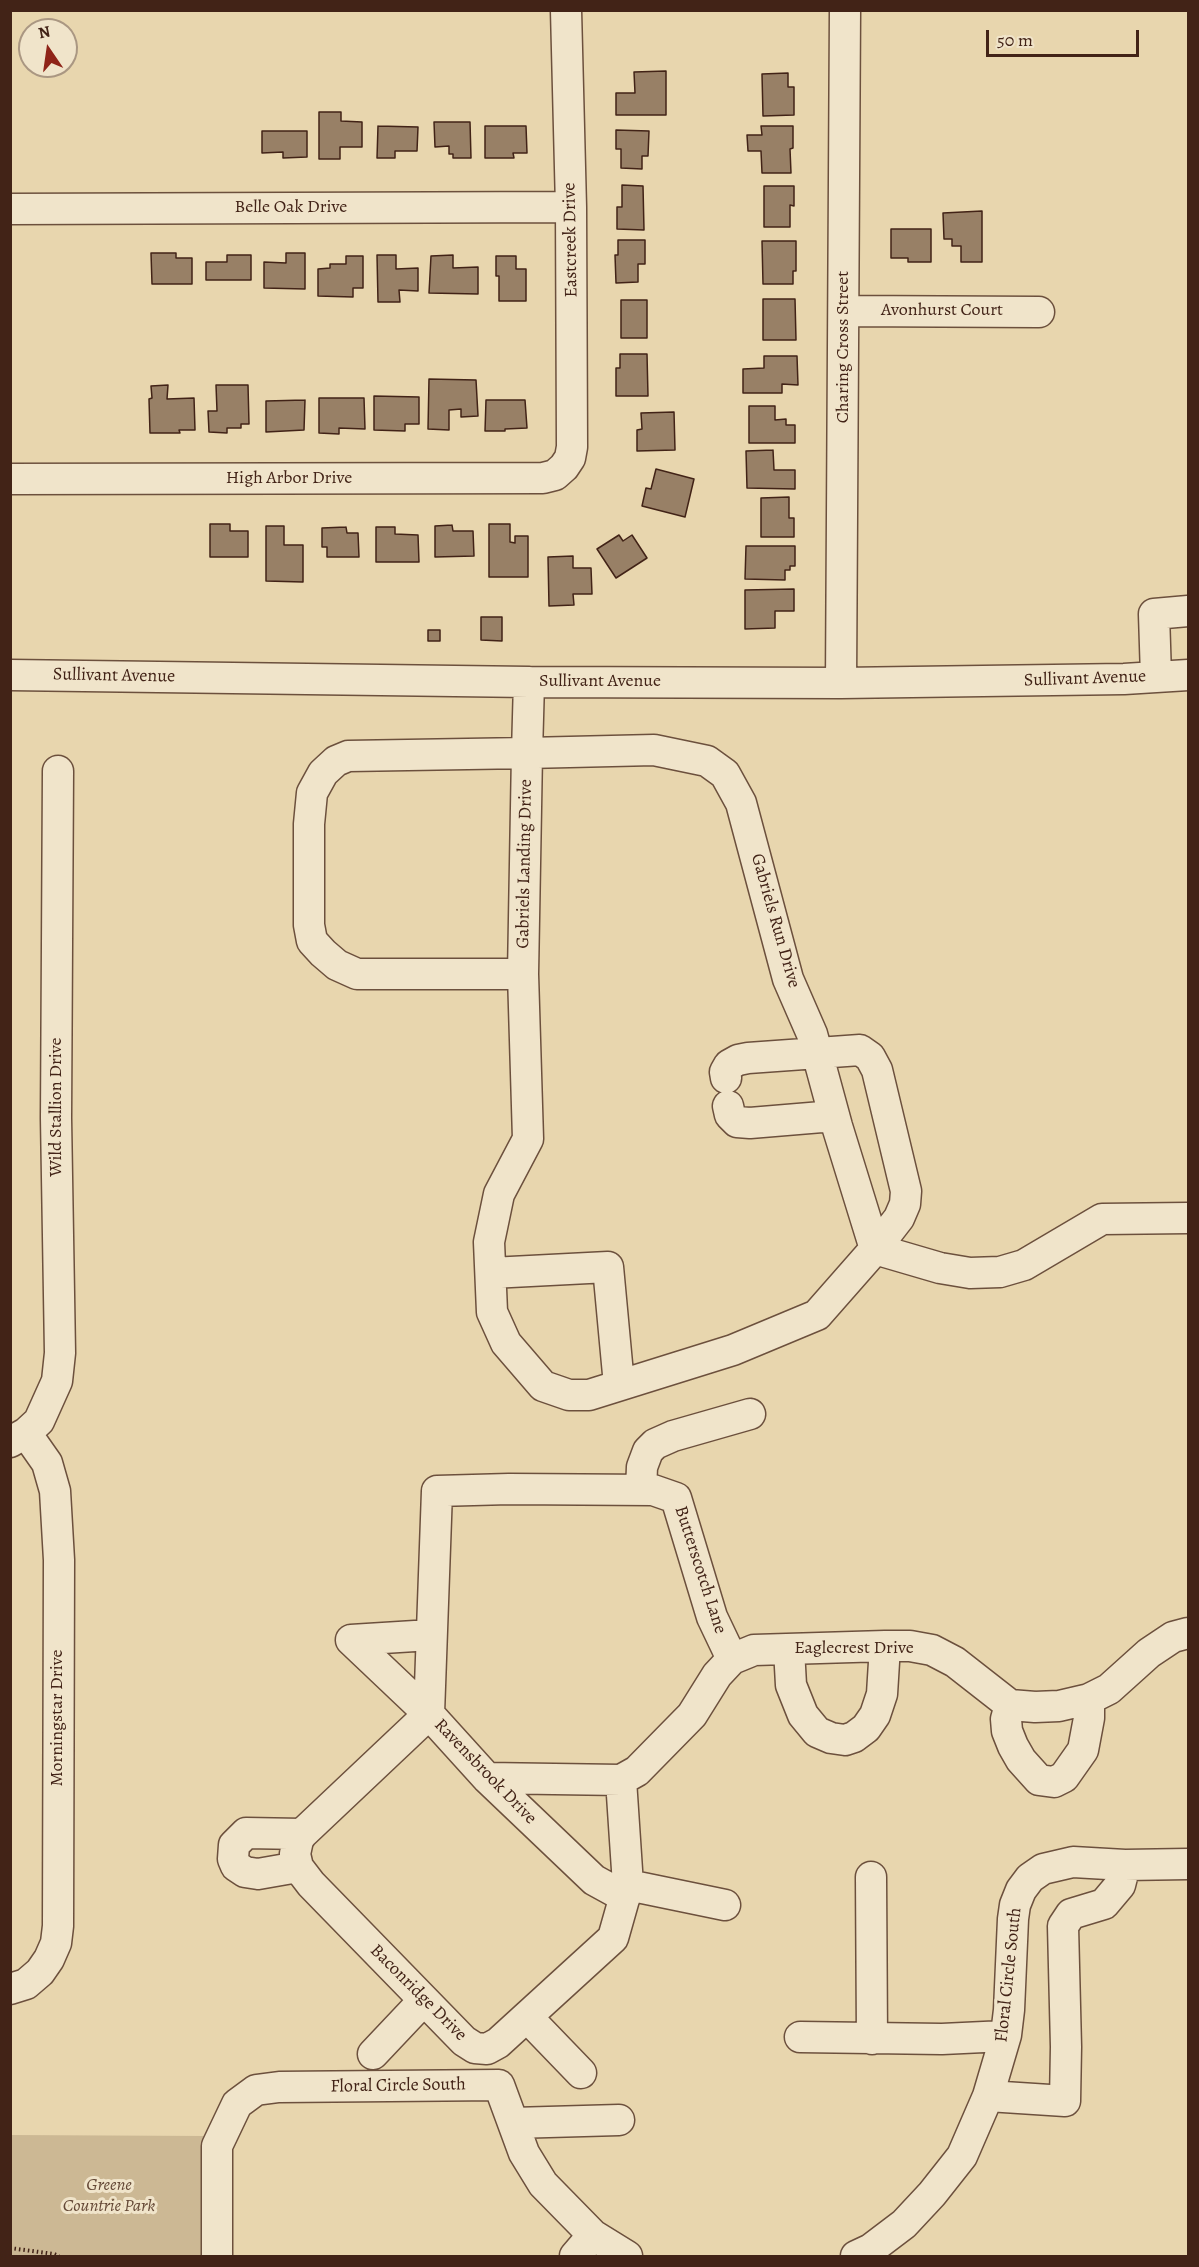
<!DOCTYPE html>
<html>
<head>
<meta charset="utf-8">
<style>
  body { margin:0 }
  #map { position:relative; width:1199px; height:2267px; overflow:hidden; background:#e8d6ae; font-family:Alegreya,serif }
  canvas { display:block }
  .frame { position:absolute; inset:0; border:12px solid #422317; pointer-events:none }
  .north { position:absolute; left:18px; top:18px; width:60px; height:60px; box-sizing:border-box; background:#f0e4ca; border:2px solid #aa9782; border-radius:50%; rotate:347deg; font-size:16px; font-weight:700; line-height:24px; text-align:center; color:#422317 }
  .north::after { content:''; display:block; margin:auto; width:21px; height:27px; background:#8f2418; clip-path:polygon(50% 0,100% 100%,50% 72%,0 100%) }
  .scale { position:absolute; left:986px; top:30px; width:153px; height:27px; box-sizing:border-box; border:3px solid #422317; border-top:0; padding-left:8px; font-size:18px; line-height:21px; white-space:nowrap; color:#422317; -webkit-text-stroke:4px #f0e4ca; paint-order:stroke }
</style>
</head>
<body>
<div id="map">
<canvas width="1199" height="2267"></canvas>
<div class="frame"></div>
<div class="north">N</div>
<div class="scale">50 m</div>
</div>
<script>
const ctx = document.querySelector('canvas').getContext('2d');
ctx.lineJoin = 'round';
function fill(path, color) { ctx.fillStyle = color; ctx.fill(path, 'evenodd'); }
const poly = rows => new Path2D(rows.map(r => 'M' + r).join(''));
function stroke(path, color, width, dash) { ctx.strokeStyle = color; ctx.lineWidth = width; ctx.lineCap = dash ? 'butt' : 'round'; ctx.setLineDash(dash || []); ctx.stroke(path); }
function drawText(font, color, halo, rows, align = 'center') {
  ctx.font = font + ' Alegreya,serif'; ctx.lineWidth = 6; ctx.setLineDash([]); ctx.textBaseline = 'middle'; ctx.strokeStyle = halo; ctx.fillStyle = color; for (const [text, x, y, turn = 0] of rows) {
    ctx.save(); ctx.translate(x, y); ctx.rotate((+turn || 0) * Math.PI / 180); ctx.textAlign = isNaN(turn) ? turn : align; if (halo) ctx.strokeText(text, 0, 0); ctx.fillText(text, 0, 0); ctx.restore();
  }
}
fill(poly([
  [11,2135,206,2136,208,2256,11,2256]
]), '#ccb894');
const building = poly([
  [666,71,666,115,616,115,616,93,635,93,634,72,666,71],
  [788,73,788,87,794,87,794,115,763,116,762,74,788,73],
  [319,112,341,112,341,121,362,122,362,147,340,147,340,159,319,159,319,112],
  [434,122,470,122,471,158,453,158,453,154,449,154,449,146,435,147,434,122],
  [378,126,418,127,417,151,395,151,395,158,377,158,378,126],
  [485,126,526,126,527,153,513,153,514,158,485,158,485,126],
  [761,126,793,126,793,148,790,149,791,173,762,173,761,151,748,151,747,135,762,135,761,126],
  [616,130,649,131,648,156,642,156,642,169,621,168,621,149,616,149,616,130],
  [262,131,307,131,307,157,283,158,283,152,262,153,262,131],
  [622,185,643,186,644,230,617,229,617,207,622,207,622,185],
  [764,186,794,186,794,206,790,205,790,227,764,227,764,186],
  [982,211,982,262,961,262,961,246,952,246,952,239,944,239,943,213,982,211],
  [891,229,931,229,931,262,908,262,908,258,891,258,891,229],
  [618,240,645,240,645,264,638,264,638,282,616,283,615,255,618,255,618,240],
  [762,241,796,241,796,271,793,271,793,284,763,284,762,241],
  [151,253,176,253,176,258,192,258,192,284,152,284,151,253],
  [286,253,305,253,305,289,264,288,264,262,286,263,286,253],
  [227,255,251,255,251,280,206,280,206,262,227,262,227,255],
  [377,255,396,255,396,269,418,268,418,291,399,290,400,302,378,302,377,255],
  [453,255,453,268,478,267,478,294,429,293,431,256,453,255],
  [346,256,363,256,363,288,353,288,353,297,318,296,318,269,330,268,330,264,346,264,346,256],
  [496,256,516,256,516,269,526,269,526,301,499,301,499,276,496,276,496,256],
  [763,299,795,299,796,340,763,340,763,299],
  [621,300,647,300,647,338,621,338,621,300],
  [620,354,647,354,648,396,616,396,616,368,620,368,620,354],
  [764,356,797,356,798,385,782,384,782,393,743,393,743,369,764,368,764,356],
  [429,379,476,380,478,416,461,417,461,409,449,410,449,430,428,429,429,379],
  [168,385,167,399,194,398,195,430,179,430,180,433,150,433,149,399,152,398,151,386,168,385],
  [216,385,248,385,249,424,241,424,241,428,227,428,227,433,209,432,208,411,217,411,216,385],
  [374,396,419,397,419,424,405,424,405,431,374,430,374,396],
  [319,398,364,398,365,429,339,428,339,434,319,433,319,398],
  [305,400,304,430,266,432,266,401,305,400],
  [486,400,525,400,527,428,505,429,505,431,485,431,486,400],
  [749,406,775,406,775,420,786,419,786,425,795,425,795,443,749,443,749,406],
  [674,412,675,450,637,451,637,430,642,429,641,413,674,412],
  [773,450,774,470,795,470,795,489,747,488,746,451,773,450],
  [656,469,694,479,685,517,642,506,646,488,651,489,656,469],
  [789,497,789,518,794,518,794,537,761,537,761,498,789,497],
  [210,524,230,524,230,531,248,531,248,557,210,557,210,524],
  [489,524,510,524,510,542,515,543,515,536,528,536,528,577,489,577,489,524],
  [452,525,453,531,473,531,474,556,435,557,435,526,452,525],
  [266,526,284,526,284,545,303,545,303,582,266,581,266,526],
  [346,527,347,533,358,533,359,557,327,557,327,547,322,547,322,528,346,527],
  [376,527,395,527,395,534,418,535,419,562,376,562,376,527],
  [619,535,623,541,632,535,647,558,616,578,597,549,619,535],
  [746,546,795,546,795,566,790,566,790,570,785,570,785,580,745,579,746,546],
  [573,556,573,568,591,568,592,594,573,594,574,605,549,606,548,557,573,556],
  [794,589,794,611,775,611,775,628,745,629,745,590,794,589],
  [481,617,502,617,502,641,481,640,481,617],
  [428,630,440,630,440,641,428,641,428,630]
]);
fill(building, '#988066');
stroke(building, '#422317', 1.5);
const minor = poly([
  [10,209,571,207],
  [844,311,1039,312],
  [10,479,543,478,555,475,564,467,570,458,572,447,571,207,566,10],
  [10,675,529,682,841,683,1124,679,1188,675],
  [1156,677,1154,614,1188,611],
  [841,683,845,10],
  [523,974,357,974,337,965,323,953,312,941,309,925,309,824,312,793,323,773,336,761,348,756,527,753,654,750,707,761,725,774,741,803,788,979,812,1034,837,1126,875,1249,817,1315,733,1350,589,1395,569,1395,543,1386,506,1343,492,1312,489,1242,499,1194,528,1139,523,974,527,753,529,682],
  [726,1078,725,1072,729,1065,738,1060,748,1058,860,1050,870,1057,877,1070,906,1191,905,1204,899,1218,875,1249,940,1268,970,1273,1000,1272,1024,1265,1102,1219,1188,1218],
  [728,1106,730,1115,737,1122,750,1123,834,1116],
  [491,1273,608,1267,619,1385],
  [10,1442,26,1433,39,1421,57,1381,60,1353,56,1118,58,771],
  [641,1490,642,1467,648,1451,655,1444,673,1436,750,1414],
  [351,1640,429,1714,487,1778,594,1880,625,1897],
  [351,1640,431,1635],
  [789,1649,791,1685,803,1715,817,1732,831,1738,845,1740,854,1737,866,1728,875,1715,882,1694,885,1646],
  [1010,1705,1006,1719,1007,1731,1013,1746,1021,1760,1039,1780,1054,1782,1064,1777,1083,1750,1089,1718,1089,1699],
  [429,1714,302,1834,298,1840,295,1854,298,1867,311,1884,464,2041,475,2048,487,2049,498,2043,613,1938,628,1885,621,1780],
  [429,1714,437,1491,509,1489,653,1490,676,1498,712,1617,732,1659],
  [487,1778,621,1780,637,1771,692,1715,717,1675,732,1659,754,1650,885,1646,910,1646,932,1650,955,1662,1010,1705,1035,1707,1059,1706,1089,1699,1109,1689,1149,1653,1173,1637,1188,1633],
  [298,1867,258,1874,245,1872,236,1866,233,1859,234,1845,246,1833,302,1834],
  [871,1877,872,2039],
  [628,1885,725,1905],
  [10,1989,26,1984,40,1972,49,1959,56,1943,58,1926,59,1560,55,1491,47,1463,26,1433],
  [527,2017,581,2073],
  [800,2037,942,2039,1005,2036],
  [373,2054,424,2000],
  [988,2096,1065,2101,1066,2047,1063,1926,1071,1914,1104,1904,1120,1885,1125,1865],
  [513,2123,619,2120],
  [217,2256,217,2146,237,2104,256,2090,279,2087,499,2085,524,2153,543,2184,593,2235,627,2256],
  [575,2256,593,2235],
  [856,2256,871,2249,904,2224,932,2194,962,2156,988,2096,1006,2035,1009,2010,1013,1919,1015,1905,1021,1890,1030,1878,1043,1869,1073,1862,1125,1865,1188,1864]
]);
stroke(minor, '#6c503d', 33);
stroke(poly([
  [10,2248,54,2254,59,2256]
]), '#422317', 4, [1.5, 3]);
stroke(minor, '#f0e4ca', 30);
drawText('18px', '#422317', '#f0e4ca', [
  ["Belle Oak Drive",291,208],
  ["Eastcreek Drive",571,240,-91],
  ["Avonhurst Court",942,311],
  ["Charing Cross Street",844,347,-90],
  ["High Arbor Drive",289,479],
  ["Sullivant Avenue",114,676,1],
  ["Sullivant Avenue",1085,679,-2],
  ["Sullivant Avenue",600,682],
  ["Gabriels Landing Drive",525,864,-89],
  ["Gabriels Run Drive",775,921,74],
  ["Wild Stallion Drive",57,1107,-90],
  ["Butterscotch Lane",700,1570,72],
  ["Eaglecrest Drive",854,1649],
  ["Morningstar Drive",58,1718,-90],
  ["Ravensbrook Drive",485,1772,46],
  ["Floral Circle South",1009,1975,-84],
  ["Baconridge Drive",418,1993,45],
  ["Floral Circle South",398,2086,-1]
]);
drawText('italic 18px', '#644836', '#f0e4ca', [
  ["Greene",109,2186],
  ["Countrie Park",109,2207]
]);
</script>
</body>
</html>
